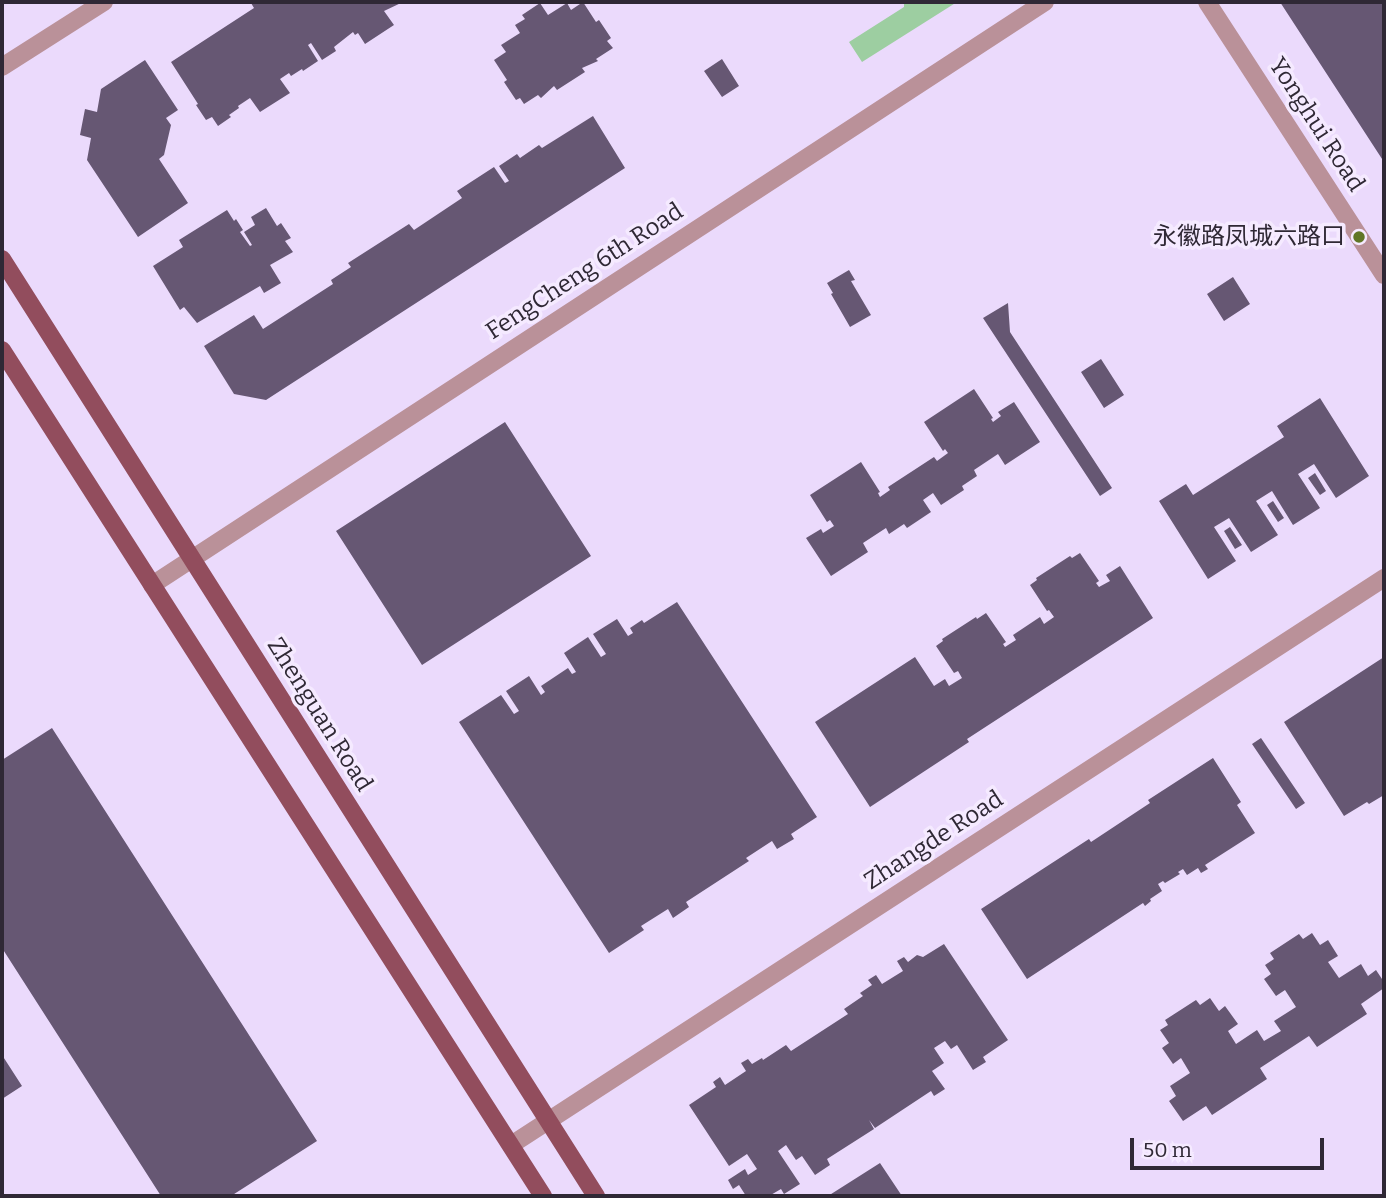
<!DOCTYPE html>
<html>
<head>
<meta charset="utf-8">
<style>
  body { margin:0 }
  #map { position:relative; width:1386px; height:1198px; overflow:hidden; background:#ebdafc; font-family:Bitter,serif }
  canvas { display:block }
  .frame { position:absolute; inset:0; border:4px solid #2f2835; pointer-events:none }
  .scale { position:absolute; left:1130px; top:1138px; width:194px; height:32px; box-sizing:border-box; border:4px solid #2f2835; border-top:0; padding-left:9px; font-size:21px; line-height:24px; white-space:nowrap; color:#2f2835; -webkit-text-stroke:5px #f5eaff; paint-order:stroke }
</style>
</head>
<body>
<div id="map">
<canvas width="1386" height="1198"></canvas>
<div class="frame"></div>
<div class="scale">50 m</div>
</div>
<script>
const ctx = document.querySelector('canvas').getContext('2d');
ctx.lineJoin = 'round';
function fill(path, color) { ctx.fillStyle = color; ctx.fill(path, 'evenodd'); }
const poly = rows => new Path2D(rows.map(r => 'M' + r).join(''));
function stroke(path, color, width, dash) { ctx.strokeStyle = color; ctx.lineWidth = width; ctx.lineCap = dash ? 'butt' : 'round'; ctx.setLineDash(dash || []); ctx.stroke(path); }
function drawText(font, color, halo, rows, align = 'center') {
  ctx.font = font + ' Bitter,"Noto Sans SC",serif'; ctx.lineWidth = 7; ctx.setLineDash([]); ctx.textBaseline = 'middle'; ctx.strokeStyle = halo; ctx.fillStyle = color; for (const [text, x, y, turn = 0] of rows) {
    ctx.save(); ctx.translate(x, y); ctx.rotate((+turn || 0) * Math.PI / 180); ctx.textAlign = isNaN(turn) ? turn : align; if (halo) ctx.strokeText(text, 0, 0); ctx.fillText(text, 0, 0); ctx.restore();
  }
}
fill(poly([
  [904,2,957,2,862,62,849,42,904,7]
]), '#9dcea1');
fill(poly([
  [253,2,403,2,384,11,394,25,365,44,358,33,355,35,353,32,334,47,336,51,322,60,311,43,308,45,318,61,303,71,302,69,291,76,289,73,280,79,290,93,260,112,250,98,238,106,239,108,229,115,231,117,218,126,212,117,206,120,196,105,198,104,171,62,254,8,251,3],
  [583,2,596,22,599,20,611,38,607,41,613,48,596,59,598,61,582,68,585,72,557,90,554,86,541,98,538,95,524,104,520,98,516,100,504,82,507,80,494,60,506,52,501,45,520,33,515,25,525,19,522,15,540,3,548,15,567,3,571,10],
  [1280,2,1384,2,1384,162],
  [722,59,739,86,722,97,704,71],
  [145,60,178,110,166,118,171,125,164,155,159,159,188,203,138,237,87,160,91,138,80,135,85,109,97,112,101,89],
  [593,116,625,168,266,400,234,394,204,346,254,315,263,329,333,284,331,280,351,267,348,263,409,224,414,230,462,198,457,191,494,167,505,183,509,181,499,166,517,154,520,158,539,145,542,148],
  [266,208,277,226,281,223,291,238,285,241,293,252,270,265,281,283,264,293,260,286,197,323,184,307,180,310,153,266,183,247,179,240,227,210,234,221,236,219,243,230,240,232,250,246,252,245,244,232,255,225,251,217],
  [849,270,855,280,851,281,871,315,850,327,831,294,833,293,827,283],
  [1233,277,1250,304,1224,321,1207,294],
  [1008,303,1010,332,1112,488,1100,496,983,318],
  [1101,359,1124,395,1104,408,1081,372],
  [974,389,993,418,991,419,993,422,1001,416,998,412,1014,402,1040,442,1005,465,998,454,974,470,977,476,962,486,964,490,941,505,933,493,923,500,931,512,907,528,904,524,889,534,886,528,863,543,868,552,831,576,806,538,821,529,823,533,834,526,830,520,827,522,810,495,861,462,880,492,878,493,880,497,890,490,888,487,934,457,937,461,948,453,945,449,943,451,924,422],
  [1320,398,1369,476,1336,498,1314,464,1298,474,1320,508,1293,525,1272,491,1256,501,1278,535,1251,552,1229,518,1214,527,1236,561,1208,579,1159,501,1186,484,1193,495,1284,437,1277,426],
  [505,422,591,556,422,665,336,531],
  [1315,473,1326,491,1320,495,1308,478],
  [1273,501,1284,518,1278,522,1267,505],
  [1230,527,1242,545,1235,549,1224,531],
  [1080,553,1099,581,1096,583,1099,587,1110,581,1106,575,1120,566,1153,618,967,739,969,742,870,807,815,722,915,657,934,686,945,679,949,686,962,678,958,671,954,673,936,646,943,641,942,639,976,617,977,619,986,613,1006,642,1003,644,1005,647,1016,640,1013,635,1040,617,1044,624,1054,617,1049,610,1047,611,1030,585,1037,580,1036,578,1070,556,1072,558],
  [677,602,817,817,791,834,794,839,777,849,772,841,746,858,749,861,686,902,689,907,673,918,668,909,641,926,644,930,609,953,459,722,501,695,514,714,519,711,506,691,529,676,541,695,545,692,541,686,568,668,572,674,576,672,564,653,588,637,601,657,606,654,593,634,617,619,628,636,633,633,630,628,642,620,644,623],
  [1384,657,1384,795,1369,804,1367,802,1344,816,1284,722],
  [52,728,317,1141,231,1196,161,1196,2,948,2,760],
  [1261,738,1305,803,1296,809,1252,744],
  [1213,758,1241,802,1237,805,1255,833,1205,865,1208,869,1201,873,1198,868,1187,875,1183,869,1178,872,1180,874,1165,883,1163,881,1158,884,1162,891,1150,899,1151,901,1145,906,1143,903,1027,979,981,909,1089,839,1091,842,1150,803,1148,800],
  [1312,933,1320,945,1328,940,1338,956,1328,962,1339,978,1361,964,1368,976,1376,970,1384,982,1384,988,1361,1004,1367,1014,1317,1047,1309,1036,1260,1068,1267,1079,1212,1115,1206,1106,1183,1121,1169,1101,1176,1096,1170,1086,1190,1073,1181,1058,1173,1064,1162,1048,1169,1043,1160,1030,1168,1025,1165,1020,1196,1000,1200,1005,1210,998,1219,1011,1225,1006,1238,1024,1228,1031,1236,1044,1257,1030,1264,1041,1281,1031,1274,1021,1296,1007,1285,990,1276,996,1264,979,1271,974,1265,965,1274,959,1270,953,1299,934,1303,939],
  [944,944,1008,1040,983,1057,986,1062,973,1070,957,1045,951,1049,945,1041,934,1048,944,1063,932,1071,945,1089,934,1096,931,1091,875,1128,869,1120,874,1129,827,1159,830,1165,815,1175,802,1156,796,1160,786,1145,778,1151,800,1184,784,1194,781,1189,769,1196,746,1196,739,1185,733,1189,728,1180,745,1169,748,1175,757,1169,747,1154,729,1166,689,1105,716,1087,713,1082,720,1077,725,1085,746,1071,741,1063,748,1059,752,1064,762,1058,763,1060,786,1045,791,1051,848,1014,844,1009,863,996,860,993,872,985,868,980,876,975,882,984,903,971,897,961,904,957,908,962,917,955,923,957],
  [2,1055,22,1086,2,1099],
  [880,1163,902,1196,828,1196]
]), '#665773');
stroke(poly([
  [1207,2,1384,275],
  [2,67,104,2],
  [152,585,1045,2],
  [511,1145,1384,578]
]), '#ba9199', 18);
stroke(poly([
  [2,259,596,1196],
  [2,350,543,1196]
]), '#924d5d', 18);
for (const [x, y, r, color] of [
  [1359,237,7,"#607626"]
]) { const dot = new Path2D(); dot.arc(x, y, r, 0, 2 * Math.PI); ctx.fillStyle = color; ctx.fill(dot); stroke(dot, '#f5eaff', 2.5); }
drawText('24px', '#2f2835', '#f5eaff', [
  ["Yonghui Road",1316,125,57],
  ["FengCheng 6th Road",585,272,-33],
  ["Zhenguan Road",319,715,58],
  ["Zhangde Road",934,841,-33]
]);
drawText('24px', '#2f2835', '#f5eaff', [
  ["永徽路凤城六路口",1345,237]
], 'right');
</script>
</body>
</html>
